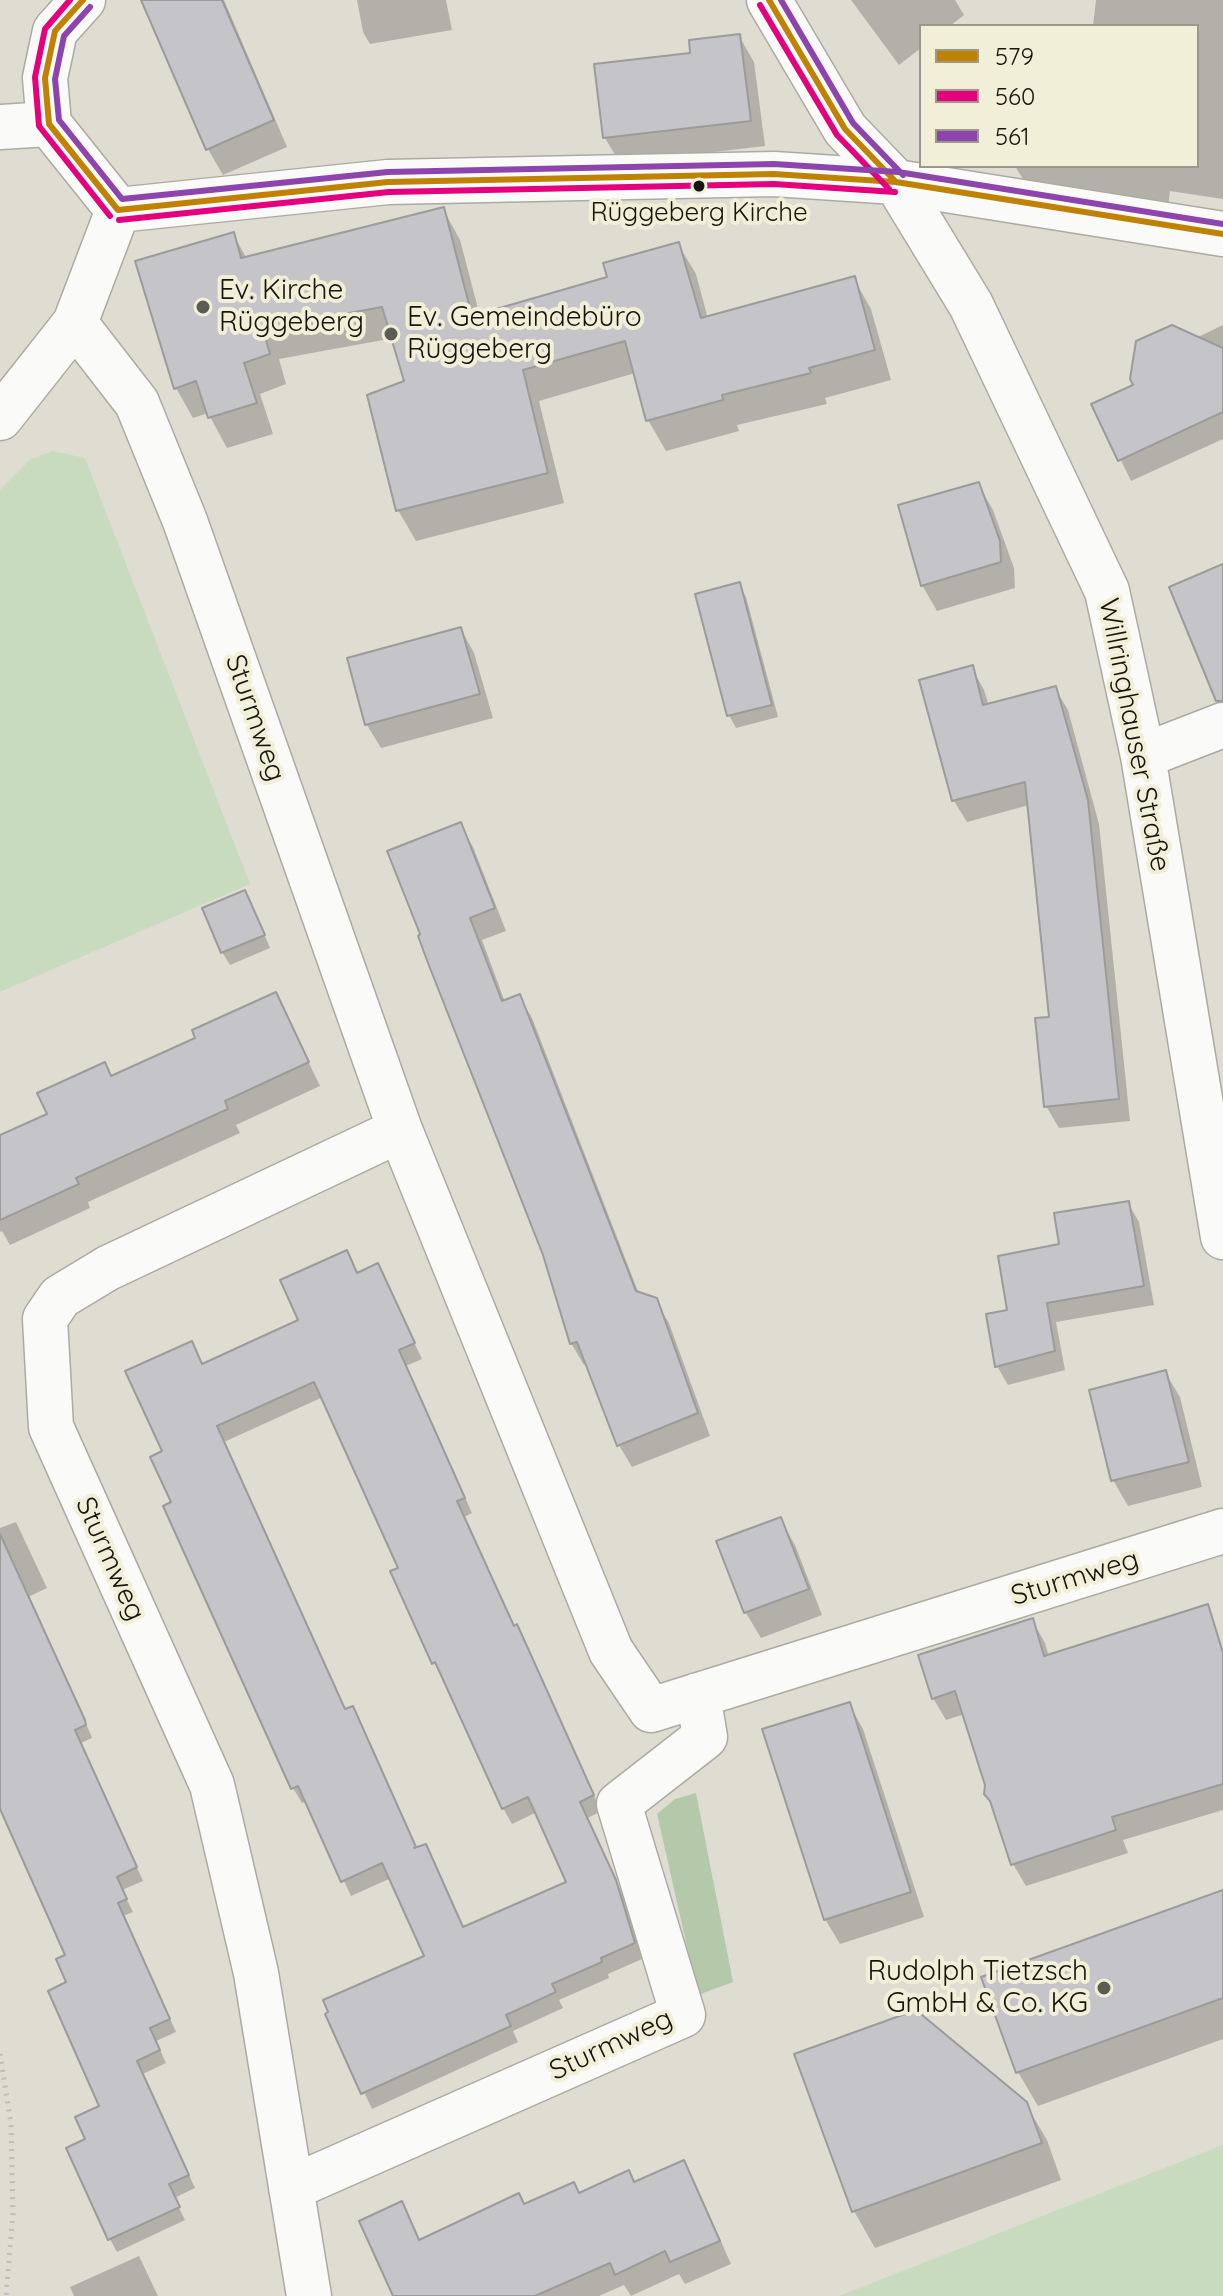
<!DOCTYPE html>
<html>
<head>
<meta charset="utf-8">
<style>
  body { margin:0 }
  #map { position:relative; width:1223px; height:2296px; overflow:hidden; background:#dfddd2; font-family:Quicksand,sans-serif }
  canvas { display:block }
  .legend { position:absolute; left:919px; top:24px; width:280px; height:144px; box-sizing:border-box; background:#f2efd9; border:2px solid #9a9888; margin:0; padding:10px 14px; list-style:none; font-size:24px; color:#17160e }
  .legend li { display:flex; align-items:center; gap:16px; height:40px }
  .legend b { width:40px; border:2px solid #9a9888 }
</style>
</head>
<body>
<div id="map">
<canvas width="1223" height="2296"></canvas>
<ul class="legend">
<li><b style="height:10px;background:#bf8204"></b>579</li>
<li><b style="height:10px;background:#e5007d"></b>560</li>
<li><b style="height:10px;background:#8e44ad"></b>561</li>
</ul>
</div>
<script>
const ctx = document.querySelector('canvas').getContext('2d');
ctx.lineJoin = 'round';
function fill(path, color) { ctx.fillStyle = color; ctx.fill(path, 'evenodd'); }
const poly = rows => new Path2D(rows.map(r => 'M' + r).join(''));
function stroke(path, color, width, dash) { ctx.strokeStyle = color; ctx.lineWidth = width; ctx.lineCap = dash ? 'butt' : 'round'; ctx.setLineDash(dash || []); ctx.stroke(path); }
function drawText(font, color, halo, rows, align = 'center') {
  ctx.font = font + ' Quicksand,sans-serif'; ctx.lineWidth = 8; ctx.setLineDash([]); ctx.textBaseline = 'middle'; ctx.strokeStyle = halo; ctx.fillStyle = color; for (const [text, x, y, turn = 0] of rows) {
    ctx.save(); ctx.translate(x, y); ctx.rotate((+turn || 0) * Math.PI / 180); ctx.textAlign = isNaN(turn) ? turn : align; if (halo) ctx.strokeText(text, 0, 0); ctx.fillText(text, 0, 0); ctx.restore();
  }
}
fill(poly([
  [53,451,85,458,250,884,0,992,0,490,31,459],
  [1223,2145,1223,2296,839,2296]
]), '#c9dbbf');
fill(poly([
  [696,1793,733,1982,698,1995,657,1814,675,1799]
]), '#b4c9a9');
fill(poly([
  [143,0,224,0,287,147,223,175,208,149],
  [357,0,446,0,452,30,370,44,363,32],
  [851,0,955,0,964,15,950,26,921,26,921,48,899,65],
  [1096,0,1223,0,1223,199,1170,191,1168,207,1029,189,1015,166,1197,166,1197,26,1093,26],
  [739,36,754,62,765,146,620,163,605,138,692,54],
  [443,209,460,240,480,316,609,278,678,244,696,274,708,319,854,279,871,309,891,380,825,398,827,404,737,425,739,431,666,451,648,420,635,373,539,401,564,503,416,541,398,510,407,382,394,338,279,359,286,384,260,394,273,434,227,448,208,413,193,418,176,388,233,234,247,259],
  [1223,325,1223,439,1131,481,1094,405,1136,386,1196,338],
  [978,484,993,510,1014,568,1015,588,937,611,922,585],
  [739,584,746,597,778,717,736,728,729,715],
  [461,629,474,653,493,718,381,748,367,725,349,660],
  [972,668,984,690,989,706,1055,688,1068,710,1099,824,1130,1121,1059,1128,1046,1106,1051,1018,1029,805,967,822,954,801,922,681],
  [460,824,473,847,506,931,482,940,505,1002,519,996,532,1018,639,1294,655,1300,669,1323,710,1436,632,1467,619,1445,588,1364,584,1365,571,1343,545,1255,430,962],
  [252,905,270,948,230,965,222,952],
  [276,994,320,1086,236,1125,240,1133,88,1202,90,1208,10,1245,2,1231,0,1232,0,1138,50,1115,112,1078,198,1039],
  [1128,1203,1139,1222,1154,1305,1056,1322,1065,1370,1008,1385,997,1366,1009,1312,1061,1246],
  [346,1252,358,1275,378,1266,422,1359,406,1366,472,1513,464,1517,515,1628,525,1642,601,1811,588,1818,624,1898,642,1959,608,1974,609,1978,559,2000,563,2008,513,2031,518,2042,372,2109,328,2015,427,1957,391,1878,351,1896,307,1801,302,1803,293,1788,174,1503,164,1452,191,1343,203,1366,301,1321],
  [323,1397,401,1569,434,1663,444,1677,503,1808,512,1824,537,1812,568,1883,464,1929,417,1849,361,1723,346,1711,224,1442],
  [1165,1372,1180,1397,1202,1487,1128,1506,1113,1480],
  [780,1519,795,1545,822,1615,761,1638,746,1613,719,1542],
  [16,1522,47,1588,28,1597,91,1735,92,1738,81,1743,143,1881,122,1890,133,1912,123,1916,176,2032,156,2041,166,2063,143,2074,195,2188,174,2198,185,2220,117,2252,110,2239,88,2140,102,2107,69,1983,68,1956,0,1775,0,1528],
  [1032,1620,1045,1643,1049,1657,1223,1660,1223,1810,1123,1840,1128,1853,1026,1886,1013,1864,965,1714,946,1720,933,1698],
  [849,1704,863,1729,924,1917,840,1944,825,1919],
  [1223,1892,1223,2039,1038,2106,1018,2072],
  [797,2055,1025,2103,1047,2140,1061,2180,875,2248,854,2211],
  [683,2163,696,2185,731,2264,685,2284,679,2274,631,2296,624,2285,599,2296,396,2296,401,2204,421,2241,524,2206,634,2184],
  [139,2256,158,2296,74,2296,70,2287]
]), '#0003');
const building = poly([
  [141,0,222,0,274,120,206,150,141,0],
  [740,34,751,121,603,138,594,64,690,53,689,40,740,34],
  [444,207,472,316,607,277,603,263,679,242,701,318,855,276,875,350,809,368,811,373,722,395,723,400,646,421,625,341,523,370,548,473,396,511,367,395,404,381,382,307,263,329,270,354,244,363,257,403,208,418,196,381,174,389,135,261,234,232,241,258,444,207],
  [1172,325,1223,348,1223,412,1118,461,1091,404,1133,385,1130,379,1136,341,1172,325],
  [979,482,1000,541,1001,562,921,586,898,505,979,482],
  [1223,564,1223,701,1216,701,1169,587,1223,564],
  [740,582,772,705,727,716,695,594,740,582],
  [461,627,480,694,365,725,347,658,461,627],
  [973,665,983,705,1056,686,1088,800,1119,1099,1044,1107,1035,1018,1049,1017,1025,782,952,801,919,680,973,665],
  [461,822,495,908,470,918,502,1001,520,994,636,1291,657,1298,698,1413,617,1446,577,1342,570,1344,543,1255,428,963,418,936,420,934,387,851,461,822],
  [245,890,265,935,221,953,202,908,245,890],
  [276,992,309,1062,225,1101,228,1109,76,1178,79,1184,0,1220,0,1135,47,1114,37,1093,105,1062,111,1076,195,1038,192,1030,276,992],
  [1129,1201,1144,1286,1047,1303,1055,1351,995,1367,986,1314,1007,1310,998,1256,1059,1244,1054,1213,1129,1201],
  [347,1250,357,1273,378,1263,415,1343,399,1350,465,1498,457,1501,514,1626,517,1624,594,1795,580,1802,616,1880,635,1943,601,1958,602,1962,552,1984,556,1992,506,2015,511,2026,361,2094,325,2014,328,2012,323,2000,424,1956,382,1863,341,1882,298,1786,291,1789,163,1506,171,1502,150,1457,162,1451,125,1371,192,1341,202,1364,298,1320,280,1280,347,1250],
  [314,1382,398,1568,390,1571,432,1664,435,1662,502,1809,528,1797,566,1882,463,1927,426,1844,414,1848,416,1847,353,1706,345,1709,217,1426,314,1382],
  [1166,1370,1189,1462,1111,1481,1089,1390,1166,1370],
  [781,1517,809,1589,744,1613,716,1541,781,1517],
  [0,1534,85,1720,86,1725,75,1730,137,1867,117,1877,127,1899,118,1903,170,2019,150,2028,160,2050,137,2061,189,2175,169,2184,180,2207,108,2240,66,2148,85,2139,75,2117,99,2106,48,1991,66,1982,56,1959,65,1955,0,1809,0,1534],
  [1208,1604,1223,1653,1223,1784,1112,1817,1116,1830,1011,1865,990,1801,984,1794,985,1785,955,1691,932,1699,918,1655,1033,1618,1044,1656,1208,1604],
  [850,1702,911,1892,824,1920,762,1729,850,1702],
  [1223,1890,1223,1998,1016,2073,981,1977,1223,1890],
  [916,2010,1027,2102,1042,2143,852,2212,794,2054,916,2010],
  [684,2160,720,2241,670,2262,665,2251,615,2275,610,2263,535,2296,393,2296,359,2221,402,2201,419,2240,519,2193,524,2204,574,2182,579,2193,629,2170,634,2182,684,2160]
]);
fill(building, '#c5c4c9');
stroke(building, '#9b9b99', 2);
const minor = poly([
  [83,0,55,31,45,78,49,124,118,210],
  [769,0,845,129,896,182,971,305,1107,591,1143,756,1223,1237],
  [0,127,49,124],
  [118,210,388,182,774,174,896,182,1223,234],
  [75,323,137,403,185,521,400,1130,611,1651,651,1710,1223,1531],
  [0,418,75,323,118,210],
  [1143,756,1223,725],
  [291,2188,683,2015,619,1804,705,1737,698,1695],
  [309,2296,256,1973,212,1785,51,1427,45,1319,60,1297,108,1268,400,1130]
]);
stroke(minor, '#acaaa2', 47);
stroke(poly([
  [0,2054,11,2124,13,2213,6,2296]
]), '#bebeba', 5, [2, 6]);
stroke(minor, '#fafaf8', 44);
stroke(poly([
  [83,0,55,31,45,78,49,124,118,210,388,182,774,174,896,182,1223,234],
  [769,0,845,129,896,182]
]), '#bf8204', 6);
stroke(poly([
  [70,0,45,29,35,77,39,126,110,216],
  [760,5,837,135,889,189],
  [119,220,389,192,774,184,895,192]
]), '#e5007d', 6);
stroke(poly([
  [781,0,853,123,903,175],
  [90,7,64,36,55,79,59,120,122,199,388,172,774,164,898,172,1223,224]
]), '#8e44ad', 6);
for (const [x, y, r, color] of [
  [699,186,7,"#17160e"],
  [203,307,8,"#5d5c53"],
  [391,334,8,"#5d5c53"],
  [1104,1988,8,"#5d5c53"]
]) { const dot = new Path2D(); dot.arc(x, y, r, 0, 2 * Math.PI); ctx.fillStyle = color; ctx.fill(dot); stroke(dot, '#f2efd9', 3); }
drawText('26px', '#17160e', '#f2efd9', [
  ["Rüggeberg Kirche",699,213]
]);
drawText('28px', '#17160e', '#f2efd9', [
  ["Ev. Kirche",219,291],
  ["Rüggeberg",219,323],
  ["Ev. Gemeindebüro",407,318],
  ["Rüggeberg",407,350],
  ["Rudolph Tietzsch",1088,1972,"right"],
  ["GmbH & Co. KG",1088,2004,"right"]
], 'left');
drawText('28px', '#17160e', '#f2efd9', [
  ["Sturmweg",255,718,71],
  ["Willringhauser Straße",1134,735,79],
  ["Sturmweg",110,1559,66],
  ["Sturmweg",1075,1578,-17],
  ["Sturmweg",611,2045,-25]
]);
</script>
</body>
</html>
